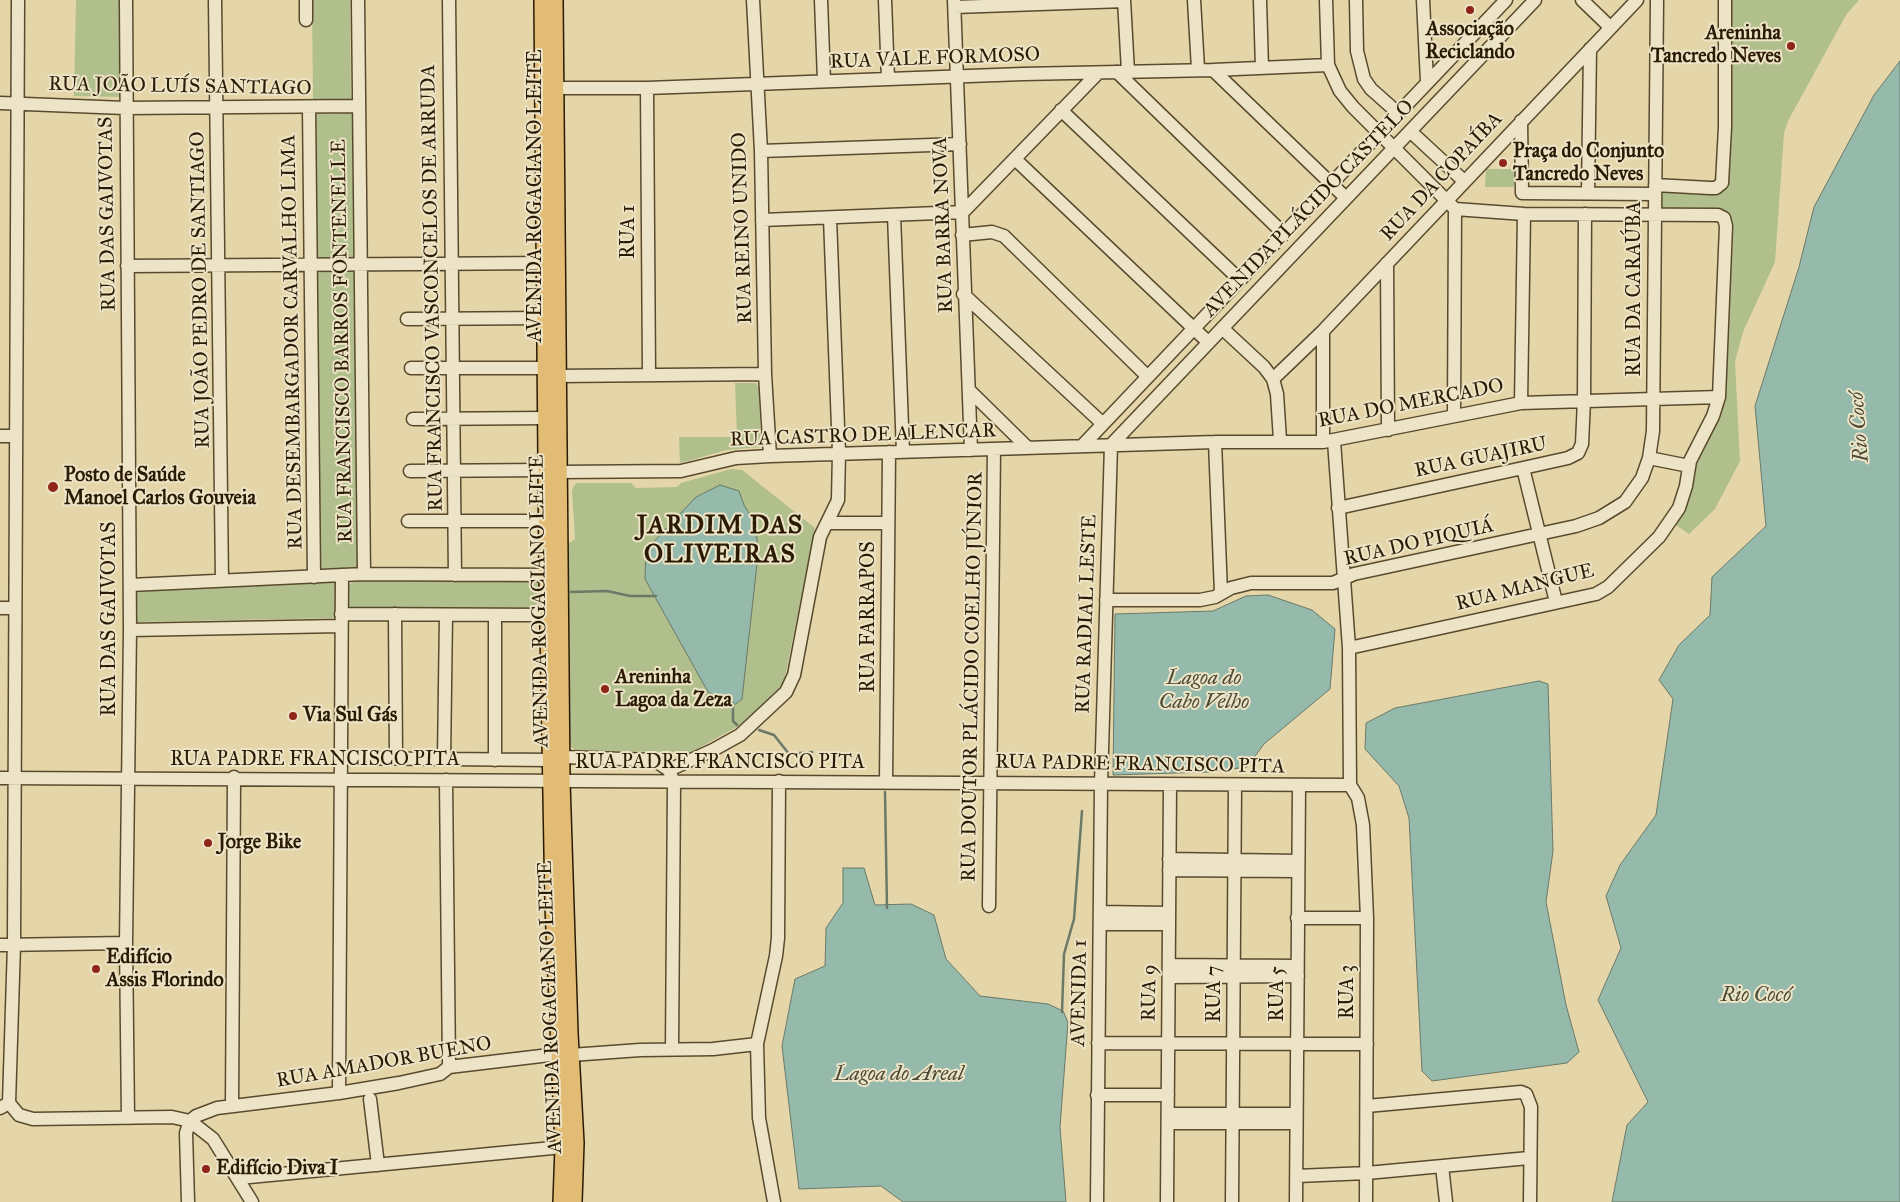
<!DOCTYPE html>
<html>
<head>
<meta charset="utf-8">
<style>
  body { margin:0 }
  canvas { display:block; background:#e4d6a9 }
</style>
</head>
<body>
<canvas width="1900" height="1202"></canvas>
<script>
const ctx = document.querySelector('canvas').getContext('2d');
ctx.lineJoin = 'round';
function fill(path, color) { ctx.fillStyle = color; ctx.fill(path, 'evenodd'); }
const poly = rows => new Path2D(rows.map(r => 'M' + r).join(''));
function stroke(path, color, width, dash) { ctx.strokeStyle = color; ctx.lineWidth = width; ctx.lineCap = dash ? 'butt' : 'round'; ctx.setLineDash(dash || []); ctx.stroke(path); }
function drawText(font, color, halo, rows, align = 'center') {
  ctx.font = font + ' "IM FELL Great Primer",serif'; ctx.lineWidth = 4; ctx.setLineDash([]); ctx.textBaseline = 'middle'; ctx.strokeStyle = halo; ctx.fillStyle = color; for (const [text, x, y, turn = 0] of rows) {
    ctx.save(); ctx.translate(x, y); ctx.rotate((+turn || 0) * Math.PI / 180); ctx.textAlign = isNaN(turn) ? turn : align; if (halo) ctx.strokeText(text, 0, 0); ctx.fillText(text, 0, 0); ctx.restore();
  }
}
fill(poly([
  [76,0,121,0,121,97,74,96],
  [312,0,350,0,351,100,313,100],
  [1730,0,1859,0,1846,15,1788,121,1784,133,1775,262,1743,332,1735,361,1740,461,1715,509,1689,534,1676,525,1685,508,1694,464,1725,403,1729,222,1660,210,1659,191,1715,192],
  [354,113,354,257,314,258,313,114],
  [1486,169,1514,169,1514,187,1485,187],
  [315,269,356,269,357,568,316,569],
  [735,383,756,383,759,388,761,447,727,450,680,463,679,437,737,437],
  [731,469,742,470,815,528,784,682,775,695,740,725,690,753,575,750,569,745,569,543,575,539,572,490,576,483,631,483,636,488,677,487,681,483],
  [537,579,540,582,541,604,538,612,347,609,348,586,355,580],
  [336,581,337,618,135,622,135,589]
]), '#b0bf8b');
const water = poly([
  [1900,61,1900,1202,1612,1202,1627,1125,1648,1102,1598,1000,1621,948,1606,896,1620,865,1656,815,1673,699,1659,680,1679,645,1710,615,1712,577,1766,526,1755,406,1799,267,1814,207,1874,95,1900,61],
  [720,485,739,491,744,505,756,525,758,555,742,699,733,706,708,692,645,579,646,550,696,497,720,485],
  [1268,595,1312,610,1335,629,1330,689,1264,744,1247,767,1209,772,1113,775,1115,614,1213,611,1246,596,1268,595],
  [1539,681,1548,684,1553,851,1546,902,1566,1005,1579,1052,1567,1063,1432,1081,1422,1071,1409,818,1399,786,1365,749,1366,723,1395,708,1539,681],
  [843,868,864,868,875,905,911,904,934,915,946,959,980,996,1048,1004,1063,1011,1068,1022,1060,1127,1066,1202,903,1202,881,1186,799,1189,782,1046,795,979,825,966,826,928,843,903,843,868]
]);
fill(water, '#95b9ab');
stroke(water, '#6b7a68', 1);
stroke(poly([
  [571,592,607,591,630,596,656,596],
  [733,703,733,721,737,725],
  [759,730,774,735,789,754,812,752],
  [885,792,887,908],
  [1062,1012,1064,954,1074,919,1082,811]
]), '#6b7a68', 2.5);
const minor = poly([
  [126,0,130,630,126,943,128,1118],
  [215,0,222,580],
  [306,0,306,20],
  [358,0,364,574],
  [449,0,455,575],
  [753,0,761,151,765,374,770,456],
  [821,0,824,81],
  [885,0,888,79],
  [954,0,971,450],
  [1124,0,1128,72],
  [1194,0,1198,69],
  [1260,0,1262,68],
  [1326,0,1328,65,1340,91,1353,107,1455,209,1524,214,1718,215,1724,218,1726,226,1719,397,1713,416,1690,461,1686,486,1679,508,1659,537,1608,587,1596,594,1349,648],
  [1356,0,1357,51,1364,79,1371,89,1398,113],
  [1423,0,1427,82],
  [1582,0,1610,27],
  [955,7,1124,1],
  [1213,70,1346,198],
  [1117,72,1283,233],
  [546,88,647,88,1023,74,1213,70,1328,65],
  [647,88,649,375],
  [0,103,125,108,359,106],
  [309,107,314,577],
  [1061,110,1239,279],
  [1521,121,1522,193,1654,194],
  [1410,131,1464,181],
  [761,151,960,144],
  [1015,159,1208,342],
  [1655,185,1710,188,1716,188,1722,183,1725,127,1725,0],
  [1588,193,1590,49],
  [894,215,903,452],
  [762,220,963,212,1098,73],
  [962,235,992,232,1004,236,1147,376],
  [1387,263,1388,430],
  [127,266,552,263],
  [963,294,1102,423],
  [407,319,545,318],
  [1222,328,1264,367,1273,379,1277,394,1280,440],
  [1323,331,1323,442],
  [411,368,546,368],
  [558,376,765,374],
  [1273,379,1323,331,1637,0],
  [970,391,1028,448],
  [1521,403,1524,214],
  [1454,416,1455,209],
  [413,419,545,418],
  [0,436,15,436],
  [1334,441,1349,648,1350,785],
  [1215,442,1221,593],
  [1083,445,1506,0],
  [1111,445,1535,0],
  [1649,458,1689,466],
  [1523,468,1556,602],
  [410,471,546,470],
  [559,472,681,471,736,458,770,456,1215,442,1323,442,1521,403,1719,397],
  [1338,508,1523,468,1568,458,1578,453,1582,444,1584,400,1585,214],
  [408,521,547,521],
  [827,523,888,523],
  [130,585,364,574,547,575],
  [1106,600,1200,600,1215,597,1231,588,1251,583,1333,583,1354,574,1576,526,1599,518,1625,502,1642,478,1649,458,1653,431,1657,0],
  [0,608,15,608],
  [341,614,548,615],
  [395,614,396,758],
  [495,615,495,760],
  [130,630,340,626],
  [562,757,654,760,669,770],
  [341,758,551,760],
  [444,759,446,615],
  [0,778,1350,785],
  [446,780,449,1067],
  [886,782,889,452],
  [1350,785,1358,798,1363,825,1367,918,1366,1202],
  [1169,859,1297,861],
  [1169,870,1297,871],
  [989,906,994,449],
  [1100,912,1169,913],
  [1297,918,1367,918],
  [1100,924,1169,924],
  [0,945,126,943],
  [1169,965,1297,966],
  [1169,977,1298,976],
  [1098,1043,1367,1044],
  [672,1049,674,783,669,770,713,750,740,735,786,692,794,675,820,537,838,500,839,453,830,218],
  [571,1055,640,1050,713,1049,757,1044],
  [339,1093,342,575],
  [1097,1095,1168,1095],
  [370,1099,378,1165],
  [9,1103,14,945,18,0],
  [232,1106,234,777],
  [1367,1106,1521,1092,1526,1094,1531,1107,1530,1202],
  [0,1108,9,1103,19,1115,33,1119,172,1117,190,1121,213,1139,252,1202],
  [1174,1114,1292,1114,1296,1119,1292,1123,1175,1123,1168,1118,1174,1114],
  [1442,1166,1446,1202],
  [1297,1176,1367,1173,1529,1158],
  [239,1178,563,1147],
  [188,1202,186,1133,190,1121,196,1116,217,1108,339,1093,399,1083,440,1074,449,1067,558,1054],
  [774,1202,759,1118,757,1044,776,956,778,938,779,781],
  [1097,1202,1101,784,1111,445],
  [1167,1202,1170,785],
  [1232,1202,1235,786],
  [1296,1202,1299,786]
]);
const major = poly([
  [542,0,547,575,553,906,563,1147,561,1202],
  [555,0,562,781,570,1033,576,1143,574,1202]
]);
stroke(minor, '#5a4a2d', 15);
stroke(major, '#2c1b04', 18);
stroke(minor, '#ede4c7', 12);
stroke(major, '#e2bb74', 15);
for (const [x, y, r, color] of [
  [1470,10,5,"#8f2418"],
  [1791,46,5,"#8f2418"],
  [1503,163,5,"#8f2418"],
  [53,487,6,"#8f2418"],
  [605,689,5,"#8f2418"],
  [293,716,5,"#8f2418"],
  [208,843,5,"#8f2418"],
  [96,969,5,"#8f2418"],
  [206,1169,5,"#8f2418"]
]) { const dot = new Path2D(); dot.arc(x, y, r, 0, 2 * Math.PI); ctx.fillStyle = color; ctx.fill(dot); stroke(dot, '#ede4c7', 2); }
drawText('bold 20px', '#2c1b04', '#ede4c7', [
  ["Associação",1470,30,"center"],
  ["Reciclando",1470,53,"center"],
  ["Areninha",1781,34,"right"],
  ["Tancredo Neves",1781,57,"right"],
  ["Praça do Conjunto",1513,152],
  ["Tancredo Neves",1513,175],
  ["Posto de Saúde",64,476],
  ["Manoel Carlos Gouveia",64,499],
  ["Areninha",615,678],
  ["Lagoa da Zeza",615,701],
  ["Via Sul Gás",303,716],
  ["Jorge Bike",218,843],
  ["Edifício",106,958],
  ["Assis Florindo",106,981],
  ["Edifício Diva I",216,1169]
], 'left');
drawText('20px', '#2c1b04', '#ede4c7', [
  ["RUA VALE FORMOSO",935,59,-2],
  ["RUA JOÃO LUÍS SANTIAGO",180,87,1],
  ["RUA DA COPAÍBA",1442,177,-47],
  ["AVENIDA ROGACIANO LEITE",536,196,-90],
  ["AVENIDA PLÁCIDO CASTELO",1309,209,-46],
  ["RUA DAS GAIVOTAS",108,214,-91],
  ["RUA BARRA NOVA",944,225,-92],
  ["RUA REINO UNIDO",743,228,-92],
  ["RUA 1",629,232,-90],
  ["RUA FRANCISCO VASCONCELOS DE ARRUDA",433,288,-91],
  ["RUA DA CARAÚBA",1635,289,-90],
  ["RUA JOÃO PEDRO DE SANTIAGO",201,290,-91],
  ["RUA FRANCISCO BARROS FONTENELLE",343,341,-91],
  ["RUA DESEMBARGADOR CARVALHO LIMA",293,342,-91],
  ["RUA DO MERCADO",1411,404,-11],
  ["RUA CASTRO DE ALENCAR",863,436,-2],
  ["RUA GUAJIRU",1481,458,-12],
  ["RUA DO PIQUIÁ",1419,543,-13],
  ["RUA MANGUE",1525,588,-14],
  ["AVENIDA ROGACIANO LEITE",540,601,-91],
  ["RUA RADIAL LESTE",1087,614,-88],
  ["RUA FARRAPOS",869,617,-90],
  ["RUA DAS GAIVOTAS",110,619,-90],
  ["RUA DOUTOR PLÁCIDO COELHO JÚNIOR",973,677,-89],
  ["RUA PADRE FRANCISCO PITA",315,760],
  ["RUA PADRE FRANCISCO PITA",720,763],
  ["RUA PADRE FRANCISCO PITA",1140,765,1],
  ["RUA 3",1348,992,-90],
  ["AVENIDA 1",1080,993,-89],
  ["RUA 9",1150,993,-89],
  ["RUA 7",1215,994,-90],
  ["RUA 5",1278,994,-90],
  ["AVENIDA ROGACIANO LEITE",551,1007,-92],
  ["RUA AMADOR BUENO",384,1063,-10]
]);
drawText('italic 21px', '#4c4a36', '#ede4c7', [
  ["Rio Cocó",1860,427,-94],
  ["Lagoa do",1204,679],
  ["Cabo Velho",1204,703],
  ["Rio Cocó",1756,996],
  ["Lagoa do Areal",899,1075]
]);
ctx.letterSpacing = '1px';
drawText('bold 25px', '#2c1b04', '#ede4c7', [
  ["JARDIM DAS",720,527],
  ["OLIVEIRAS",720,556]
]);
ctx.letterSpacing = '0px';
</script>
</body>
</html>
